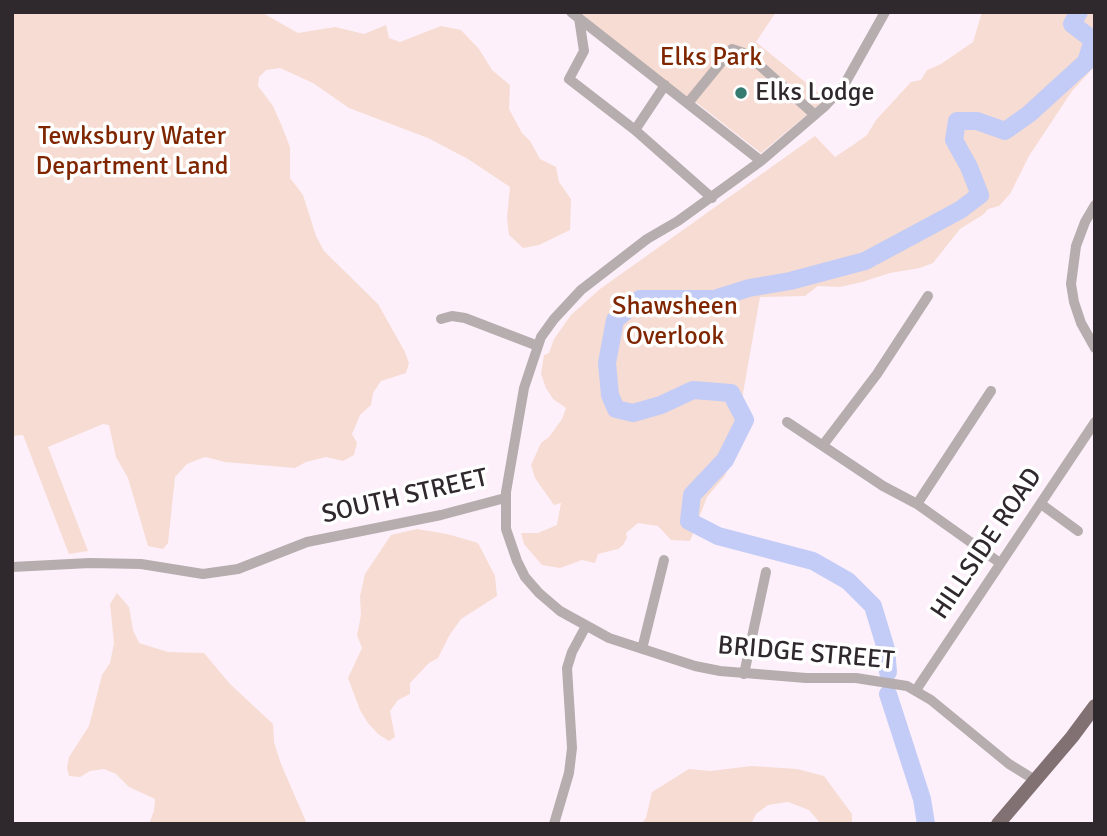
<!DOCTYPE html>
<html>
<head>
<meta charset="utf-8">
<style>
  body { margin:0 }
  #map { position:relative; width:1107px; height:836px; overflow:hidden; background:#fef0fa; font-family:Signika,sans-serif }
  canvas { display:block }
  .frame { position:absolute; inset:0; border:14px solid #2f282d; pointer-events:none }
</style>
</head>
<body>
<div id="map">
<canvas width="1107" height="836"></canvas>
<div class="frame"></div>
</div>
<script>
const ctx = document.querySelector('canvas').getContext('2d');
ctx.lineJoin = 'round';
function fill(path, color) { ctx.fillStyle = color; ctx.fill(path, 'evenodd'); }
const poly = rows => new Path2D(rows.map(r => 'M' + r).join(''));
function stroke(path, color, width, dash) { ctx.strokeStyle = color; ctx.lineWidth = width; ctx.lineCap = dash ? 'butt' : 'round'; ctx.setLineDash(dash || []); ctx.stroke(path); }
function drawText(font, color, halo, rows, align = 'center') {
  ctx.font = font + ' Signika,sans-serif'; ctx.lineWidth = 7; ctx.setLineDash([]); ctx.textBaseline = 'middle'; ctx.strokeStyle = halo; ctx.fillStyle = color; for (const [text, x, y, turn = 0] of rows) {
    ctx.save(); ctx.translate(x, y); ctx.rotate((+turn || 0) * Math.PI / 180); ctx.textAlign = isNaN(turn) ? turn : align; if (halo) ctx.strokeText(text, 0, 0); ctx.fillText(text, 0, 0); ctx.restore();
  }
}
fill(poly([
  [12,12,261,12,298,33,335,27,364,34,386,25,389,38,400,42,441,26,461,30,479,49,492,70,510,85,509,109,522,133,530,141,540,159,556,167,559,182,571,199,570,230,539,245,523,248,509,235,507,217,510,187,468,159,428,138,349,108,313,83,280,68,266,70,259,77,258,86,273,106,281,124,290,147,290,178,303,195,316,236,324,251,378,304,405,352,409,363,406,373,381,381,373,393,371,405,360,415,352,434,357,443,354,455,343,461,326,457,306,462,295,468,225,462,205,457,187,464,175,477,168,543,163,549,148,546,128,478,116,457,109,425,103,424,48,447,88,551,69,554,23,435,12,436],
  [575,12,776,12,756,42,826,99,761,153,697,103,693,107],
  [982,12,1095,12,1095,66,1072,91,1029,156,1010,194,999,206,988,209,984,214,960,229,933,263,920,268,890,273,862,282,840,287,818,286,805,296,760,297,742,399,745,436,724,477,707,497,690,541,671,540,658,526,638,523,626,533,627,538,623,545,618,549,598,554,595,563,582,560,560,568,542,565,524,544,521,533,538,533,557,525,561,503,554,505,535,478,531,465,541,443,549,437,562,419,566,408,553,399,546,388,541,374,544,355,549,353,554,339,571,315,600,289,815,136,835,157,856,143,867,135,876,120,911,82,921,80,927,70,941,64,973,42],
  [417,529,447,534,478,543,495,576,497,596,461,619,449,636,438,658,429,663,410,683,410,694,398,700,390,711,395,737,389,741,378,734,368,723,360,710,348,678,362,648,357,635,361,615,360,596,365,574,391,535],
  [117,593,129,607,133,630,139,643,168,652,204,653,230,684,273,724,274,742,281,764,307,824,149,824,154,811,155,799,129,787,116,774,104,769,90,771,80,777,69,776,67,768,69,757,89,726,102,675,110,663,114,643,110,604],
  [752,766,797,769,824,776,852,814,852,824,821,824,809,810,788,802,768,805,756,814,751,824,641,824,646,818,652,792,689,769,710,771]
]), '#f6dcd3');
stroke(poly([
  [888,672,886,649,873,606,848,581,813,561,718,536,689,521,692,495,725,460,745,420,731,393,693,390,661,405,633,413,616,409,610,395,607,363,615,320,640,299,714,299,749,288,790,281,865,261,960,210,980,195,969,167,954,140,957,121,977,121,1005,131,1029,114,1086,62,1093,40,1072,24,1079,12],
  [888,694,922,799,926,824]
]), '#c2ccf6', 18);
stroke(poly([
  [571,12,761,161],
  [885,12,843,87,824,107,761,161,678,221,647,239,581,290,554,319,541,337,524,388,506,492,506,529,517,561,525,577,539,593,560,611,609,638,695,666,720,671,806,678,856,678,907,686,931,700,1009,764,1035,780],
  [579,18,584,51,569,79,635,130],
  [665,85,635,130,712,198],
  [688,103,732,49,747,54,815,115],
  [1095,205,1085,222,1076,246,1071,284,1074,302,1081,323,1095,348],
  [441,319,452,316,465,318,538,346],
  [787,422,883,486,917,504,1000,563],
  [823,445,877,374,928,296],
  [917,504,991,391],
  [1041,504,1078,531],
  [12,567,90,563,141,564,203,574,238,569,307,542,441,515,505,498],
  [642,649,664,560],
  [744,674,766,572],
  [916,690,1095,422],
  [554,824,569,773,572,748,567,668,572,652,586,626]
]), '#b6adae', 10);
stroke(poly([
  [998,824,1072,737,1095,706]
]), '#817173', 14);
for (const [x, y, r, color] of [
  [741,93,7,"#367b6f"]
]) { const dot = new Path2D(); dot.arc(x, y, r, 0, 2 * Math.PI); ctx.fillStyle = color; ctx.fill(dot); stroke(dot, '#fff', 2.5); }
drawText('26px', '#7f2600', '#fff', [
  ["Elks Park",711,58],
  ["Tewksbury Water",132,137],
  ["Department Land",132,167],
  ["Shawsheen",675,307],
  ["Overlook",675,337]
]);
drawText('26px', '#2f282d', '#fff', [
  ["Elks Lodge",755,93]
], 'left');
drawText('26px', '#2f282d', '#fff', [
  ["SOUTH STREET",405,497,-13],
  ["HILLSIDE ROAD",987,544,-56],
  ["BRIDGE STREET",806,654,5]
]);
</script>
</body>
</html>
